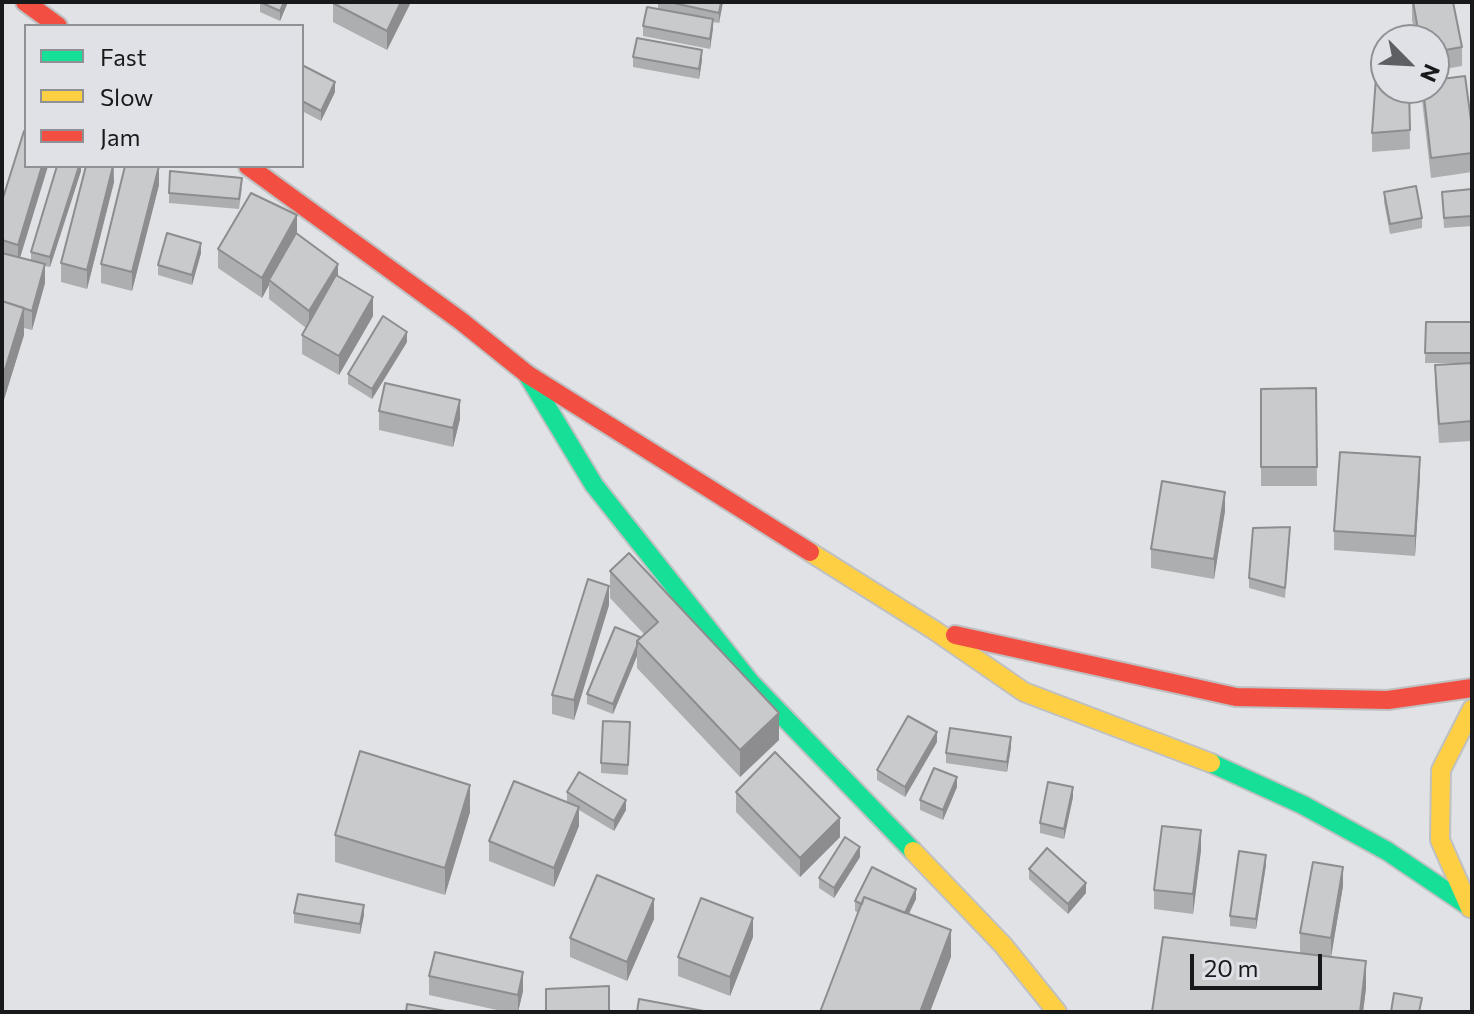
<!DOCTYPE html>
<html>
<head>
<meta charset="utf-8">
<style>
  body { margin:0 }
  #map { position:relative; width:1474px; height:1014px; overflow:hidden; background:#e0e2e5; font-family:Commissioner,sans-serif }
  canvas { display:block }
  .frame { position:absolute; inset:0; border:4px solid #18191b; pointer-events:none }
  .legend { position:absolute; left:24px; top:24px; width:280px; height:144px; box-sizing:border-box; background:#dfe1e6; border:2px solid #8f9195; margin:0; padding:10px 14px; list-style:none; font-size:24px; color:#18191b }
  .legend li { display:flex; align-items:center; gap:16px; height:40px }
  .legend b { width:40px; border:2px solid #8f9195 }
  .north { position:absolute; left:1370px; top:24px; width:80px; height:80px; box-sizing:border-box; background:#dfe1e6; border:2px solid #8f9195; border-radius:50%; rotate:114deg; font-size:22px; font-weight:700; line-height:32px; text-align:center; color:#18191b }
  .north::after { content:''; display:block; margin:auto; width:28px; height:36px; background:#5e5f62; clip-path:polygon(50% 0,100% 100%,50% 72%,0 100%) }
  .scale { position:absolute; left:1190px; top:954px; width:132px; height:36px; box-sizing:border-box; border:4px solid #18191b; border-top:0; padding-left:10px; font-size:24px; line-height:28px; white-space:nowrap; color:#18191b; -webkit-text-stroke:6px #dfe1e6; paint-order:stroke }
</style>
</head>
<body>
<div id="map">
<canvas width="1474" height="1014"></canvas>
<div class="frame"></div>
<ul class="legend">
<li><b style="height:10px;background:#16e098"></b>Fast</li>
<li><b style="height:10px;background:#ffcf43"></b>Slow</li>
<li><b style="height:10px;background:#f24e42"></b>Jam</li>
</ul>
<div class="north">N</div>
<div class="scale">20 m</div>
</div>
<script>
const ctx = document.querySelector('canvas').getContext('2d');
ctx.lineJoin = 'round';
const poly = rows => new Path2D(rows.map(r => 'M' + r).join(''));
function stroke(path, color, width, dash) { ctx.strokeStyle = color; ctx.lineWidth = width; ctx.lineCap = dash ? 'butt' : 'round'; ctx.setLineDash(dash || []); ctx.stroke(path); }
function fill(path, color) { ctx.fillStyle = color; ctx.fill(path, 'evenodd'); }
const fast = poly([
  [527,374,594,485,751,683,913,851],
  [1211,763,1303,805,1387,851,1467,905]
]);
const slow = poly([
  [810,552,934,630,1024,692,1211,763],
  [913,851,1003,945,1057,1012],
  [1470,908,1440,840,1441,770,1472,709]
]);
const jam = poly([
  [25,2,58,26],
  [248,166,461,321,527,374,810,552],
  [955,635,1236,697,1388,700,1472,688]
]);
stroke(fast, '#bfc0c2', 22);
stroke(slow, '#bfc0c2', 22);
stroke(jam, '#bfc0c2', 22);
stroke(fast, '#16e098', 18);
stroke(slow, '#ffcf43', 18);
stroke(jam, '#f24e42', 18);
fill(poly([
  [260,2,288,2,280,21,260,12],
  [411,2,387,50,333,22,333,3],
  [658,2,723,2,719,23,713,22,710,49,643,36,643,26,658,9],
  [1412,2,1462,47,1462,66,1434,71,1434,40,1416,40,1412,20],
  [633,57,702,60,699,79,633,67],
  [302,65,335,92,321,121,302,111],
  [1409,88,1410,149,1372,152,1372,133],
  [1422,88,1434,88,1472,128,1472,172,1431,178,1422,100],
  [26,166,48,166,20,258,31,260,31,252,81,166,81,171,50,267,45,266,45,283,32,330,24,328,24,335,2,406,2,201],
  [114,166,114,182,87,289,61,282,61,263],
  [159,185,132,291,101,283,101,264],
  [242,188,239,209,169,203,169,193],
  [1472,189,1472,226,1444,228,1442,192],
  [1384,192,1422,218,1422,228,1390,234,1384,202],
  [297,234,338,276,373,316,339,375,302,354,302,335,306,328,269,299,269,285,262,298,218,268,218,249],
  [201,253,192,285,158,275,158,265],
  [1426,322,1472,322,1472,441,1439,443,1435,384,1435,365,1468,363,1425,363],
  [407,342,372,399,348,384,348,374],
  [1316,388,1317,486,1261,486,1261,389],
  [379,411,460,419,453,447,379,430],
  [1420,476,1415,556,1334,550,1334,531],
  [1225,511,1214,579,1151,568,1151,549],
  [1290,537,1285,598,1249,588,1249,578],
  [610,571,779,740,740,777,637,668,637,656,613,714,587,704,587,694,644,634,610,598],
  [609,605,574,720,552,714,552,695],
  [630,732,628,775,601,773,601,763],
  [937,742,905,797,877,780,877,770],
  [1011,747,1007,772,946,763,946,753],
  [957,787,943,820,920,810,920,800],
  [567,792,626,810,614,831,579,810,579,826,554,887,489,861,489,841,567,802],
  [736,792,840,837,800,877,736,812],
  [1073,797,1064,839,1040,833,1040,823],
  [470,812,445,895,335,862,335,835],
  [1201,850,1193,914,1154,909,1154,890],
  [860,857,834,898,819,888,819,878],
  [1266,865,1256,929,1230,926,1230,916],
  [1029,869,1086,893,1068,914,1029,879],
  [1343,886,1331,957,1366,988,1363,1012,1152,1012,1300,953,1300,933],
  [916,899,909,914,951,957,855,911,855,901],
  [294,913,364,915,360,934,294,923],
  [654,919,627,981,570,957,570,938],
  [753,937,730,996,678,976,678,957],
  [429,976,523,991,518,1012,506,1012,429,995]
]), '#adaeaf');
fill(poly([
  [284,2,288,2,280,21,280,11],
  [401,2,411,2,387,50,387,31],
  [721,2,723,2,719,23,719,13],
  [713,19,713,29,710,49,710,39],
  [702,50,702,60,699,79,699,69],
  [335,82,335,92,321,121,321,111],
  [42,166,48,166,18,264,18,245],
  [79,166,81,166,81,171,50,267,50,257],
  [113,166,114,182,87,289,87,270],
  [159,166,159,185,132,291,132,272],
  [297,215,297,235,269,280,269,285,262,298,262,278],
  [201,243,201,253,192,285,192,275],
  [45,264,45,283,32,330,32,311],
  [338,264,338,284,309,330,309,311],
  [373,297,373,316,339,375,339,356],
  [24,308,24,335,2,406,2,379],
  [407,332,407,342,372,399,372,389],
  [460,400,460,419,453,447,453,428],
  [1420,457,1420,476,1415,556,1415,536],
  [1225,492,1225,511,1214,579,1214,559],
  [609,586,609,605,574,720,574,700],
  [637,646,637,656,613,714,613,704],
  [779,713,779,740,740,777,740,750],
  [937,732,937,742,905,797,905,787],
  [1011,737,1011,747,1007,772,1007,762],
  [957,777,957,787,943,820,943,810],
  [470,785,470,812,445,895,445,868],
  [1073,787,1073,797,1064,839,1064,829],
  [626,800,626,810,614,831,614,821],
  [579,807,579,826,554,887,554,868],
  [840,818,840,837,800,877,800,858],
  [1201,830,1201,850,1193,914,1193,894],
  [860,847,860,857,834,898,834,888],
  [1266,855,1266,865,1256,929,1256,919],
  [1343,867,1343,886,1331,957,1331,938],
  [1086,883,1086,893,1068,914,1068,904],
  [916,889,916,899,899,933,899,923],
  [654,899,654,919,627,981,627,962],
  [364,905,364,915,360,934,360,924],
  [753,918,753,937,730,996,730,977],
  [951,930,951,957,930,1012,920,1012],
  [1366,961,1366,988,1363,1012,1360,1012],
  [523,972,523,991,518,1012,518,995]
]), '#8d8d8f');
const building = poly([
  [260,2,284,2,280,11,260,2],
  [333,2,401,2,387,31,333,3,333,2],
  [669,2,721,2,719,13,669,2],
  [1413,2,1453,2,1462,47,1434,52,1434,40,1420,40,1413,2],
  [647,7,713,19,710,39,643,26,647,7],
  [637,38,702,50,699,69,633,57,637,38],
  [1377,63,1386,63,1386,88,1409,88,1410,130,1372,133,1377,63],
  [302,65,335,82,321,111,302,101,302,65],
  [1465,76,1472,128,1472,153,1431,158,1423,88,1434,88,1434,80,1465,76],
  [24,131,26,132,26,166,42,166,18,245,2,240,2,201,24,131],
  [57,166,79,166,50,257,31,252,57,166],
  [86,166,113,166,87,270,61,263,86,166],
  [125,166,159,166,132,272,101,264,125,166],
  [170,171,242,178,239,199,169,193,170,171],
  [1416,186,1422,218,1390,224,1384,192,1416,186],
  [1472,189,1472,216,1444,218,1442,192,1472,189],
  [251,193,297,215,262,278,218,249,251,193],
  [167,233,201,243,192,275,158,265,167,233],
  [296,233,338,264,309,311,269,280,296,233],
  [2,253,45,264,32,311,2,301,2,253],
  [336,275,373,297,339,356,302,335,336,275],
  [2,301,24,308,2,379,2,301],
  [383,316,407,332,372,389,348,374,383,316],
  [1426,322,1472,322,1472,353,1425,353,1426,322],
  [1472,363,1472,421,1439,424,1435,365,1472,363],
  [385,383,460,400,453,428,379,411,385,383],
  [1316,388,1317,467,1261,467,1261,389,1316,388],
  [1340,452,1420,457,1415,536,1334,531,1340,452],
  [1162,481,1225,492,1214,559,1151,549,1162,481],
  [1290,527,1285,588,1249,578,1253,528,1290,527],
  [629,553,779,713,740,750,637,641,658,622,610,571,629,553],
  [588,579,609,586,574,700,552,695,588,579],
  [615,627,640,637,637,641,637,646,613,704,587,694,615,627],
  [908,716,937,732,905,787,877,770,908,716],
  [603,721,630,722,628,765,601,763,603,721],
  [950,728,1011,737,1007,762,946,753,950,728],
  [360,751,470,785,445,868,335,835,360,751],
  [775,752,840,818,800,858,736,792,775,752],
  [934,768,957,777,943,810,920,800,934,768],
  [579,772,626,800,614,821,567,792,579,772],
  [514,781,579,807,554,868,489,841,514,781],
  [1048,782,1073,787,1064,829,1040,823,1048,782],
  [1162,826,1201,830,1193,894,1154,890,1162,826],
  [845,837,860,847,834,888,819,878,845,837],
  [1047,848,1086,883,1068,904,1029,869,1047,848],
  [1239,851,1266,855,1256,919,1230,916,1239,851],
  [1313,862,1343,867,1331,938,1300,933,1313,862],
  [872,867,916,889,905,913,864,897,862,904,855,901,872,867],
  [597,875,654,899,627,962,570,938,597,875],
  [298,894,364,905,360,924,294,913,298,894],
  [864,897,951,930,920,1012,820,1012,864,897],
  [701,898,753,918,730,977,678,957,701,898],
  [1163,937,1366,961,1360,1012,1152,1012,1163,937],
  [435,952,523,972,518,995,429,976,435,952],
  [609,986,609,1012,546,1012,546,989,609,986],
  [1394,993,1422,998,1419,1012,1391,1012,1394,993],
  [639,999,709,1012,637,1012,639,999],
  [407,1004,451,1012,406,1012,407,1004]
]);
fill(building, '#c9cacc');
stroke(building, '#8d8d8f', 2);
</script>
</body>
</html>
